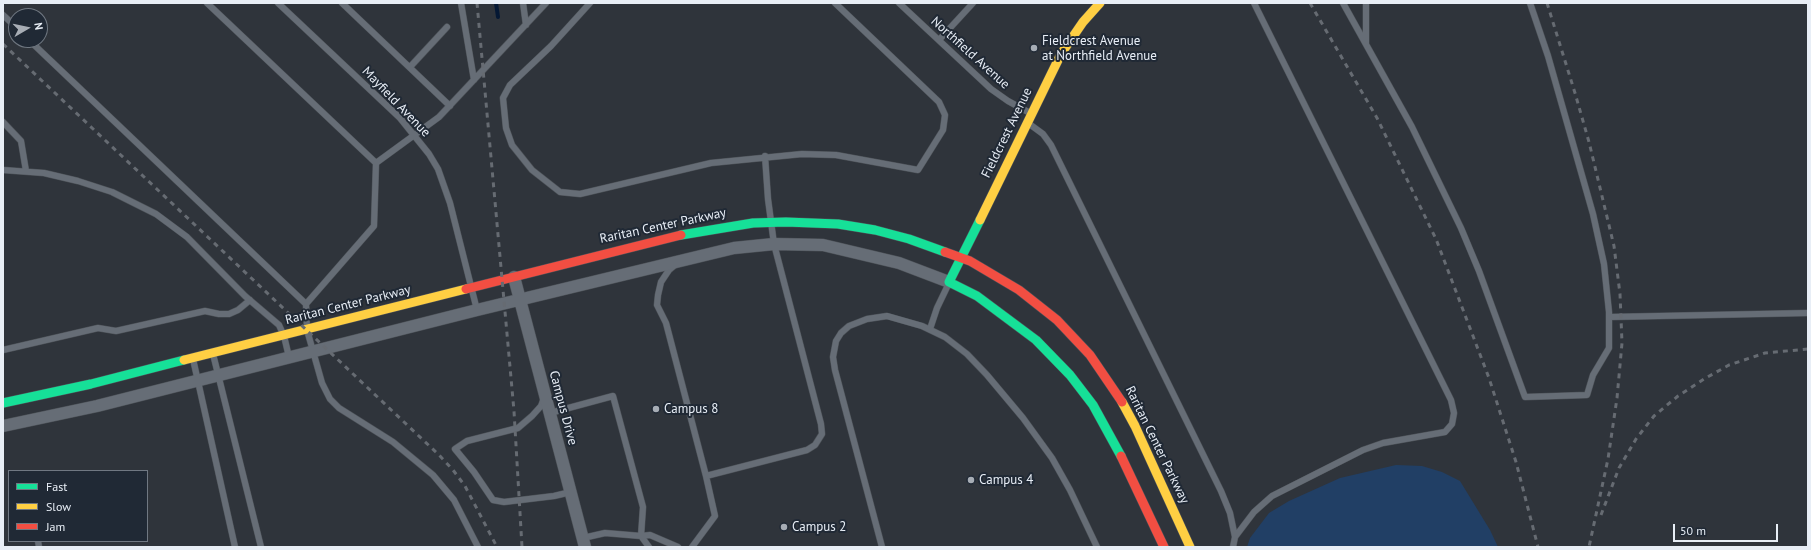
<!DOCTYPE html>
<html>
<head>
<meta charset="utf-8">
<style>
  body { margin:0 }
  #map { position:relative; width:1811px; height:550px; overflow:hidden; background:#2f343b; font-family:"PT Sans",sans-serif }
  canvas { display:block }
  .frame { position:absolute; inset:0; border:4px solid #e8eef6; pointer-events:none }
  .legend { position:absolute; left:8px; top:470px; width:140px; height:72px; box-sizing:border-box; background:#202935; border:1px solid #707882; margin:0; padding:5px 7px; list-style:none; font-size:12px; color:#e8eef6 }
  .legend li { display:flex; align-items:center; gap:8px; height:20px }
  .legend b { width:20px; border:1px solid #707882 }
  .north { position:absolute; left:8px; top:8px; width:40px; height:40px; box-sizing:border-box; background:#202935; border:1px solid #707882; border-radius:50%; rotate:81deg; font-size:11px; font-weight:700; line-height:16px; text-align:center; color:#e8eef6 }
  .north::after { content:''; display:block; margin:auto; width:14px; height:18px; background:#a7adb5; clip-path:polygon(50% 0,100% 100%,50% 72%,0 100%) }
  .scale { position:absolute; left:1673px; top:524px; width:105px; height:18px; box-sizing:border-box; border:2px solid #e8eef6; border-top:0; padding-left:5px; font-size:12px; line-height:14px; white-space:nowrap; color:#e8eef6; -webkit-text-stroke:3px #202935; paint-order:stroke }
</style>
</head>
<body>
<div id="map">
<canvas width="1811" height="550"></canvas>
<div class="frame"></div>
<ul class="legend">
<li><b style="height:5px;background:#16e098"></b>Fast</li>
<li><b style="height:5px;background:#ffcf43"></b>Slow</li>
<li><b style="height:5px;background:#f24e42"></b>Jam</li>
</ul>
<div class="north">N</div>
<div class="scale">50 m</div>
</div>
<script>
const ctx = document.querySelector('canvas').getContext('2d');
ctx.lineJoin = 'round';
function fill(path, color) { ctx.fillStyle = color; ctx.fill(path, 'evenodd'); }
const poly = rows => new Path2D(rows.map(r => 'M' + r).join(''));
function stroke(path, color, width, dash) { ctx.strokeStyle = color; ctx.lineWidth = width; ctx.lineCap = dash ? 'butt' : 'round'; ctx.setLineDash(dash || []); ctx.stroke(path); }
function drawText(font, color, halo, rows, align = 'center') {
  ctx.font = font + ' "PT Sans",sans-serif'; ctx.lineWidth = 4; ctx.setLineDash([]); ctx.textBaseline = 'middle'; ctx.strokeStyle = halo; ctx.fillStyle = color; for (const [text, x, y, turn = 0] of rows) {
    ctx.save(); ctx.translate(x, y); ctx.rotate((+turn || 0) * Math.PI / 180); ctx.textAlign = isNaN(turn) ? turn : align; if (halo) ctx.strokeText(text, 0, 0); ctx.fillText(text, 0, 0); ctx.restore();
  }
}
fill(poly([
  [1396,465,1422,466,1442,472,1460,481,1490,530,1498,547,1247,547,1250,538,1269,513,1289,501,1340,478]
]), '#213f65');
stroke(poly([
  [496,3,498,17]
]), '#051834', 4);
const lane = poly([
  [207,3,376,163,374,226,306,304,307,330,322,383,330,399,339,408,393,442,433,475,454,500,478,547],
  [278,3,400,118,429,154,438,169,450,203,477,310],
  [342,3,450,106],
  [461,3,474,80],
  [523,3,526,25],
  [590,3,551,46,510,85,503,98,506,128,512,145,532,170,560,192,580,194,711,163,802,154,836,155,918,170,943,130,945,115,939,102,835,3],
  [899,3,991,89,1008,101,1030,113],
  [1343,3,1412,127,1461,228,1479,271,1525,397,1587,395,1593,375,1609,348,1609,312,1604,264,1593,214,1548,56,1530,3],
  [1366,3,1366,44],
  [3,15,16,27],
  [29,40,306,304],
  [939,40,973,3],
  [410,67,447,27],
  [3,122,21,141,26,171],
  [1028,123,1043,134,1051,145,1221,491,1230,513,1235,537],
  [376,163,439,117,546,3],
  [3,170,44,173,78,181,112,192,156,214,187,237,245,296,279,325,284,336,289,357],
  [675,265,669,270,661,282,658,295,657,305,666,323,706,476],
  [1609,317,1808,313],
  [930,329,937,308,949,283],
  [3,350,98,328,116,331,205,311,219,314,229,314,238,310,250,300],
  [213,354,261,547],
  [193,359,235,547],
  [544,398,541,406,532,416,518,428,467,441,455,449,474,472,493,500,504,502,554,496,571,492],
  [550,413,613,396,643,507,641,536,605,533,583,538],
  [38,541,39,547],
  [649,547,641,536,650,535,678,547],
  [692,547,715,516,706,476,807,450,815,445,822,434,821,424,774,244,768,199,765,156],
  [882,547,835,370,833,357,836,341,841,333,849,326,867,319,887,316,922,326,945,337,967,354,987,375,1023,418,1052,458,1070,490,1097,547],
  [1233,547,1235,537,1254,512,1272,496,1363,450,1383,443,1445,432,1452,424,1454,413,1451,400,1254,3]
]);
const street = poly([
  [514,277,585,547],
  [3,426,97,406,477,310,734,248,774,244,823,245,899,263,949,282]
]);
const fast = poly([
  [980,220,949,282,977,296,1036,340,1070,375,1093,405,1121,456],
  [681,235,753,223,786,222,838,224,875,230,909,239,945,252],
  [3,403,91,384,184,360]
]);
const slow = poly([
  [980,220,1061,54,1083,22,1100,3],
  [184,360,466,289],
  [1122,402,1135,426,1190,547]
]);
const jam = poly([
  [945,252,970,261,1019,290,1057,320,1090,355,1122,402],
  [466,289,681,235],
  [1121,456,1164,547]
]);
stroke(lane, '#4d5258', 7);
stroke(street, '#4d5258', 13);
stroke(fast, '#4d5258', 10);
stroke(slow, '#4d5258', 10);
stroke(jam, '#4d5258', 10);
stroke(lane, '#666d76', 6);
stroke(street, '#666d76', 12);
stroke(fast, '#16e098', 9);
stroke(slow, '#ffcf43', 9);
stroke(jam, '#f24e42', 9);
stroke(poly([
  [477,3,514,411,522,547],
  [1310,3,1377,118,1436,239,1489,378,1516,462,1538,547],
  [1547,3,1575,93,1589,142,1614,246,1620,294,1622,343,1617,398,1608,459,1589,547],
  [3,44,439,455,453,470,465,486,497,547],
  [1601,515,1619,468,1636,439,1654,416,1678,396,1704,379,1729,365,1765,353,1808,349]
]), '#666b72', 3, [5, 5]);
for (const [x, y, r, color] of [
  [1034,48,4,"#a7adb5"],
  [656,409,4,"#a7adb5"],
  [971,480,4,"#a7adb5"],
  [784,527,4,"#a7adb5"]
]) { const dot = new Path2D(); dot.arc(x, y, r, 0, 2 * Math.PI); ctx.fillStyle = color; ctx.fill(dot); stroke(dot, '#202935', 1.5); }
drawText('13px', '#e8eef6', '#202935', [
  ["Fieldcrest Avenue",1042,41],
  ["at Northfield Avenue",1042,56],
  ["Campus 8",664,409],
  ["Campus 4",979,480],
  ["Campus 2",792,527]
], 'left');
drawText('13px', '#e8eef6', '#202935', [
  ["Northfield Avenue",970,53,42],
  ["Mayfield Avenue",396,102,46],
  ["Fieldcrest Avenue",1007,133,-64],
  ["Raritan Center Parkway",663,226,-12],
  ["Raritan Center Parkway",348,305,-14],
  ["Campus Drive",563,408,75],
  ["Raritan Center Parkway",1157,445,64]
]);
</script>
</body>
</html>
